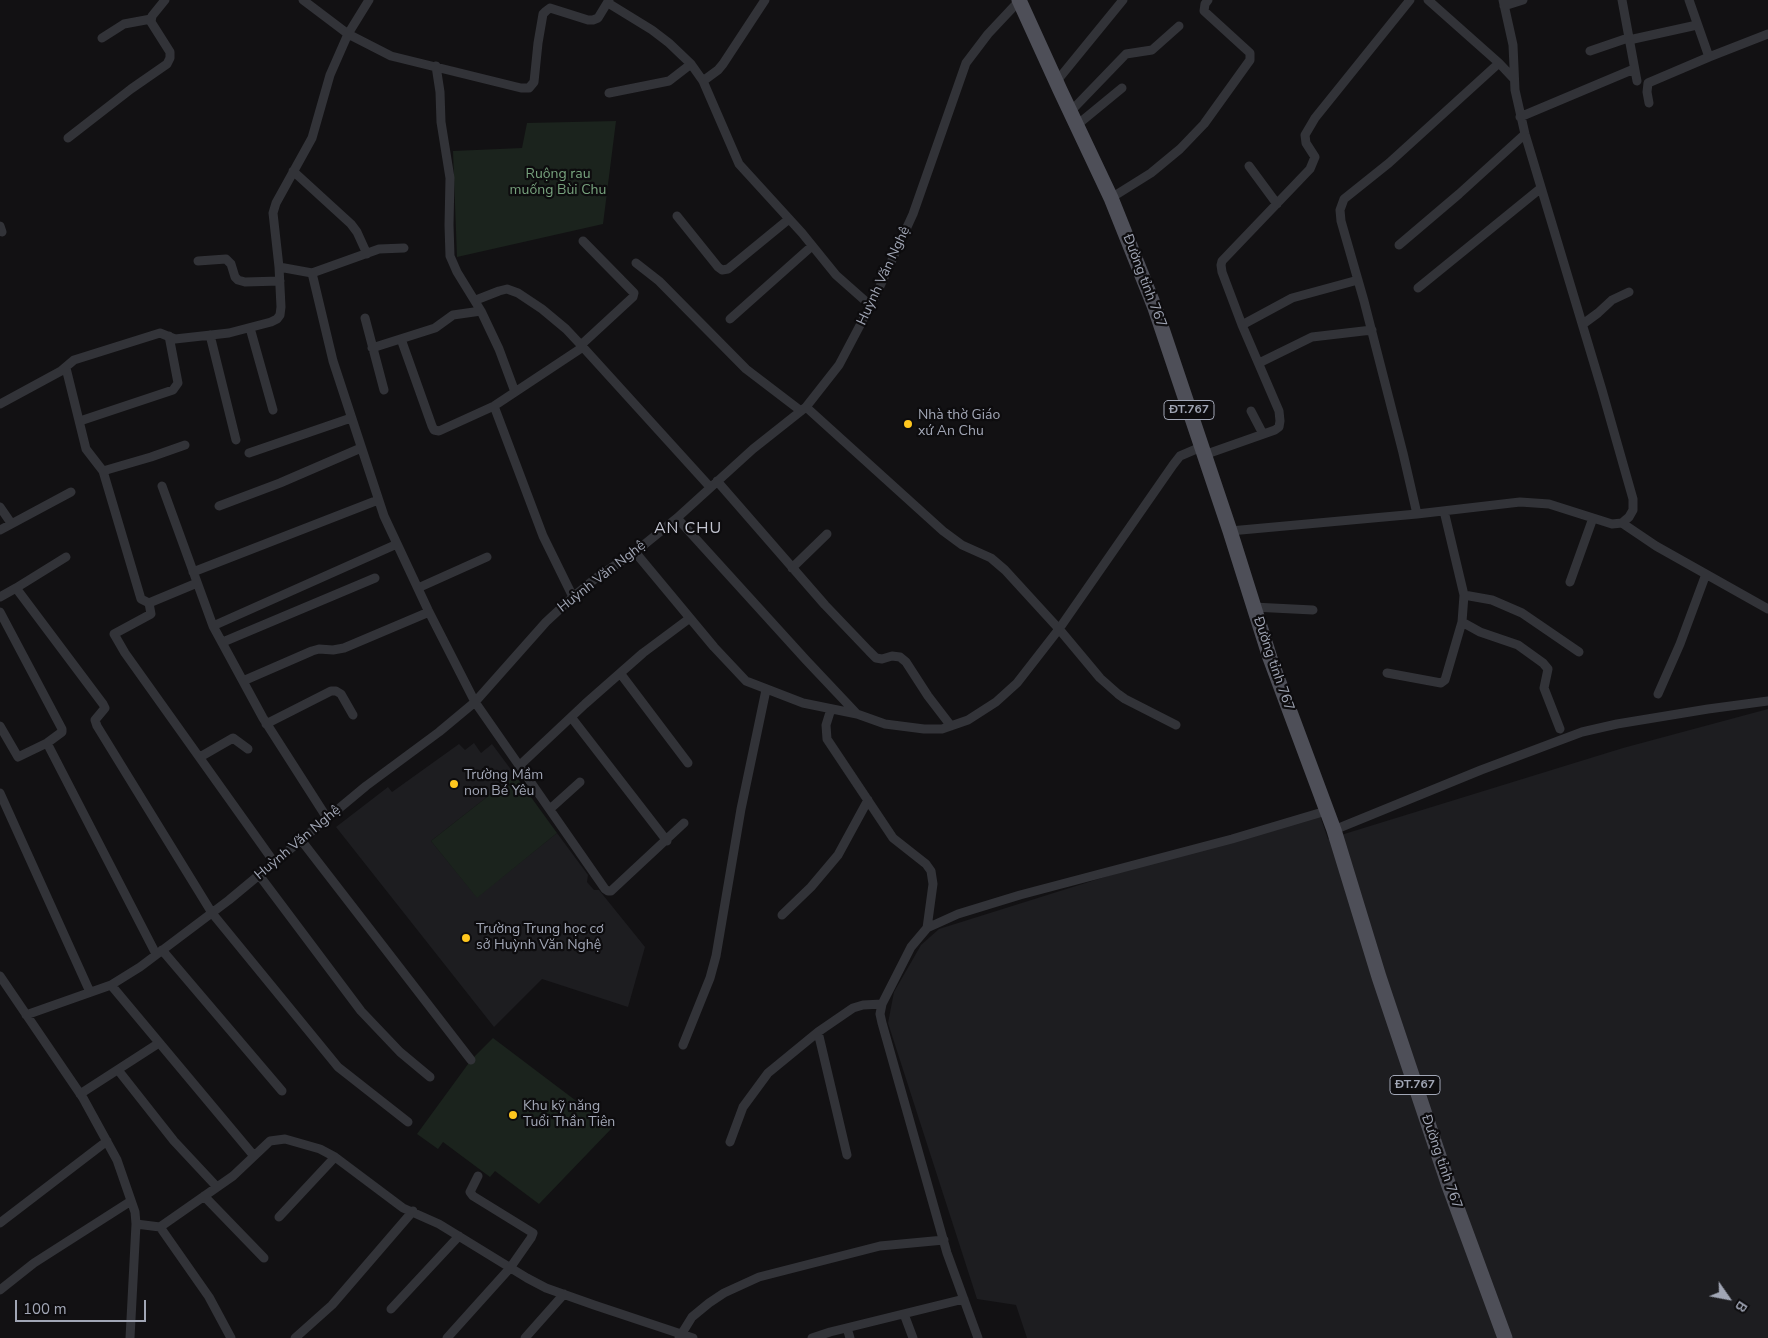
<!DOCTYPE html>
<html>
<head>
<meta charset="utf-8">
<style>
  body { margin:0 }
  #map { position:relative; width:1768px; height:1338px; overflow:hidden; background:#121113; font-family:"Nunito Sans",sans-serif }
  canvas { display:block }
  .north { position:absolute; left:1703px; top:1273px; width:50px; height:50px; -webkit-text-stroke:4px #0d0c0e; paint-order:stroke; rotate:123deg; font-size:14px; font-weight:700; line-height:20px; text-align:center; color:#a1a6b5 }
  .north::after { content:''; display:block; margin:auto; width:18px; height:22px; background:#a1a6b5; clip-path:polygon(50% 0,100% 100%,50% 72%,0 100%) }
  .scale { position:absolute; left:15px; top:1300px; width:131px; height:22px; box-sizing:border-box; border:2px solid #a1a6b5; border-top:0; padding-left:6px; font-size:15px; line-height:18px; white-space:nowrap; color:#a1a6b5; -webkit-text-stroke:4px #0d0c0e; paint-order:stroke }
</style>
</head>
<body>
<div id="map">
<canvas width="1768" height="1338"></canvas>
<div class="north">B</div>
<div class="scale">100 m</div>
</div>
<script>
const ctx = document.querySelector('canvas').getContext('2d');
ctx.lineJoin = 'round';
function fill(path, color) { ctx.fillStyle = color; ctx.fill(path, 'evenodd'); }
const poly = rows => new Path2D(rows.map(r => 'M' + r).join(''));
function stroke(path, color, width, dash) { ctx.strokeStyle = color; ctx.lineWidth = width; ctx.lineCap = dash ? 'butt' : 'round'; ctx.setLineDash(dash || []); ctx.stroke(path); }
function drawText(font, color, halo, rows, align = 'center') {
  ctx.font = font + ' "Nunito Sans",sans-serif'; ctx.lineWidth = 4.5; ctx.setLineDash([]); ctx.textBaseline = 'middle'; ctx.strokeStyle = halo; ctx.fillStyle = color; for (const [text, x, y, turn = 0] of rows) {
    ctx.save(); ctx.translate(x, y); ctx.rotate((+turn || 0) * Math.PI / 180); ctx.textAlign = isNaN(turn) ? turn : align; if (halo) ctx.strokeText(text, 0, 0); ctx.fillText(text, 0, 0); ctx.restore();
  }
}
fill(poly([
  [1768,709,1768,1338,1027,1338,1016,1305,977,1299,888,1023,894,992,921,945,939,929,1318,810,1328,839,1623,748],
  [474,743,481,753,492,744,515,775,431,841,477,897,557,833,588,875,587,882,594,890,599,890,645,947,628,1007,542,979,494,1027,336,827,388,787,392,792,459,744,465,750]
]), '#1d1d20');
fill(poly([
  [616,121,603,224,457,257,453,151,522,148,527,123],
  [515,775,557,833,477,898,431,841],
  [493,1038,612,1128,539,1204,495,1171,490,1177,443,1142,438,1149,417,1134,471,1060]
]), '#1b231d');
stroke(poly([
  [303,0,348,34,391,56,521,88,529,88,534,82,538,43,543,14,546,11,550,8,588,20,593,20,598,18,609,0],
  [1428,0,1499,63,1514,79],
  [1622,0,1637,81],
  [1689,0,1709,57,1768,34],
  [608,3,652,30,669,43,691,64,703,81,739,164,802,233,836,275,871,306],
  [1504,6,1523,0],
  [102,38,124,24,151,19],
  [1629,40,1697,25],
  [1590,51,1628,38],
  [436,66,440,92,441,122,450,178,449,225,450,256,457,272,481,311,499,349,515,392],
  [703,81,718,70,723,64,765,0],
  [1056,82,1123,0],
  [609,93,669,81,691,64],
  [1649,103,1647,92,1648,83,1709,57],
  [1071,111,1126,54,1152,50,1179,26],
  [1520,117,1634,69],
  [1077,125,1122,88],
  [68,138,131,89,167,64,170,58,170,52,151,22,152,16,165,0],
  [1249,166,1277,204],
  [293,171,351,224,357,232,367,254],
  [1111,198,1151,173,1180,149,1204,124,1250,60,1250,53,1204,11,1205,4,1208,0],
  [677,216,718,267,722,270,728,269,789,219],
  [0,226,2,232],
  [1399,245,1459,194,1525,134],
  [198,261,226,259,231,264,235,277,238,280,245,282,280,281],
  [636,263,659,281,746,369,801,411],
  [279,267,312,273,379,249,404,248],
  [312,273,333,361,384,516,428,610,475,702,605,889,608,891,611,891,684,823],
  [1418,288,1541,188],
  [476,300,499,291,507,289,518,293,542,309,566,329,581,345,710,487],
  [365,318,384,390],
  [730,319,812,246],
  [1583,324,1598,313,1612,300,1629,292],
  [1242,325,1292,298,1358,280],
  [250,328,273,410],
  [210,335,236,440],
  [401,339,432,426,434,430,439,431,494,406,583,347],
  [581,345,633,297,634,293,583,241],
  [372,348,435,328,453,315,481,311],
  [1259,363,1312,337,1372,330],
  [66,368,86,449,103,471,141,599,149,603,197,583],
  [0,404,61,371,74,360,160,333,175,339,229,333,271,322,277,319,280,315,281,307,279,267,273,213,276,203,312,138,330,75,348,34,369,0],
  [494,406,543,536,573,597],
  [806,407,943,531,962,545,991,558,1005,570,1059,629,1100,678,1118,694,1125,699,1176,725],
  [1251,411,1263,434],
  [80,421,173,390,178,383,169,336],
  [249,453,351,418],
  [1204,455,1275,430,1279,427,1280,421,1279,411,1242,325,1222,272,1221,265,1222,261,1310,169,1315,157,1306,143,1305,135,1315,118,1410,0],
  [103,471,151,457,185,445],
  [717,481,825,605,869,651,876,658,882,659,892,656,900,657,906,662,928,696,951,726],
  [162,486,213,626,263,718,327,818],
  [219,506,280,483,361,448],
  [0,507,11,523],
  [1417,514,1403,453,1364,301,1341,221,1340,210,1344,199,1389,163,1499,63],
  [677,518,806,660,857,714],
  [1622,523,1656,546,1768,609],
  [0,530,71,492],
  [1230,531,1417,514,1520,502,1549,504,1612,524,1622,523,1629,517,1633,510,1633,499,1602,390,1525,134,1515,90,1513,45,1503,0],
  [635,552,714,647,746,681,803,703,857,714,885,724,924,729,942,729,968,720,996,702,1017,683,1059,629,1173,465,1180,456,1201,447],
  [792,568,827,534],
  [193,572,378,500],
  [1570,582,1593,518],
  [16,588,66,557],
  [418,588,487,557],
  [1464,595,1492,600,1522,613,1579,652],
  [0,597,16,588,103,704,105,708,95,720,97,726,212,913,338,1067,408,1122],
  [149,603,151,614,114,634,125,653,274,862],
  [1253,607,1313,610],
  [0,612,62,729,62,732,47,743,18,757,0,726],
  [1462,622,1480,632,1518,645,1543,663,1548,669,1544,688,1560,729],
  [213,626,397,544],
  [223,642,375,578],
  [620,673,688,763],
  [1387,673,1441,683,1445,680,1462,622,1464,595,1444,511],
  [243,681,312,651,319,649,333,650,344,648,429,612],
  [1658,694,1680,644,1706,574],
  [831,709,826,725,827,739,893,838,926,864,931,871,933,884,927,928],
  [571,717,667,841],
  [266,724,331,691,336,691,341,694,353,715],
  [47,743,156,954],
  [200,757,233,738,248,749],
  [519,766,585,704,643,653,690,618],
  [0,793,90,992],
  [550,809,580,782],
  [1334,830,1481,770,1582,732,1617,724,1708,709,1768,701],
  [301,840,471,1060],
  [259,875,361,1011,400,1052,430,1077],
  [782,915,811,887,838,855,868,800],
  [162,950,282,1091],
  [0,976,83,1098,117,1160,135,1212,136,1224,130,1338],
  [111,985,254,1156],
  [26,1015,111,985,140,967,229,900,366,786,439,732,475,702,546,622,573,597,596,578,635,552,677,518,753,449,806,407,839,365,876,295,913,214,966,63,988,34,1019,1],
  [818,1032,847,1155],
  [683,1045,710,978,716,956,741,809,766,690],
  [118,1070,174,1141,217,1187],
  [80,1094,159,1043],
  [730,1142,743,1107,768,1073,818,1032,853,1008,863,1005,882,1004],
  [204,1196,264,1258],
  [279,1217,335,1157],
  [0,1223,107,1141],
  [136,1224,160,1227,233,1176,270,1141,285,1139,320,1149,335,1157,403,1208,439,1224,527,1278,546,1288,594,1305,693,1338],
  [160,1227,209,1297,231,1338],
  [0,1290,34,1263,131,1201],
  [391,1309,459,1236],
  [904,1314,913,1338],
  [847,1328,850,1338],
  [295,1338,332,1305,413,1211],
  [447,1338,510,1268,531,1238,533,1233,473,1196,470,1192,478,1176],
  [525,1338,564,1294],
  [679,1338,692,1317,709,1303,724,1293,759,1277,880,1246,944,1240],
  [812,1338,830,1332,964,1299],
  [978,1338,947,1253,882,1023,880,1014,882,1004,911,947,927,928,958,914,1020,895,1232,839,1326,811]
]), '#323338', 9);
stroke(poly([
  [1019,0,1060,90,1111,198,1155,308,1230,531,1270,658,1334,830,1379,977,1449,1186,1505,1338]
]), '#4e4f58', 15);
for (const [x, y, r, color] of [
  [908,424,5,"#ffc71e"],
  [454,784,5,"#ffc71e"],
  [466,938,5,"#ffc71e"],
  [513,1115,5,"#ffc71e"]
]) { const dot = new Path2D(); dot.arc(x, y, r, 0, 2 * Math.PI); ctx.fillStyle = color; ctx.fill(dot); stroke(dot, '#0d0c0e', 2); }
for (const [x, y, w] of [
  [1189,410,50],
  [1415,1085,50]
]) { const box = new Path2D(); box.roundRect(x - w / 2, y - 9.5, w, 19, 4); ctx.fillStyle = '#0d0c0e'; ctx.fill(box); stroke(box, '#a1a6b5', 1); }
drawText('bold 12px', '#a1a6b5', null, [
  ["ĐT.767",1189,410],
  ["ĐT.767",1415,1085]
]);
drawText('14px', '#77a27d', '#0d0c0e', [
  ["Ruộng rau",558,175],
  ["muống Bùi Chu",558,191]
]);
drawText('14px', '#a1a6b5', '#0d0c0e', [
  ["Huỳnh Văn Nghệ",884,276,-65],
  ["Đường tỉnh 767",1144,281,69],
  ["Huỳnh Văn Nghệ",602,577,-38],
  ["Đường tỉnh 767",1273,664,71],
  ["Huỳnh Văn Nghệ",298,843,-40],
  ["Đường tỉnh 767",1441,1162,71]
]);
drawText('14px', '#a1a6b5', '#0d0c0e', [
  ["Nhà thờ Giáo",918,416],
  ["xứ An Chu",918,432],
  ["Trường Mầm",464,776],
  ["non Bé Yêu",464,792],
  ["Trường Trung học cơ",476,930],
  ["sở Huỳnh Văn Nghệ",476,946],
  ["Khu kỹ năng",523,1107],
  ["Tuổi Thần Tiên",523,1123]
], 'left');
ctx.letterSpacing = '1px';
drawText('16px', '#c3c5d1', '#0d0c0e', [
  ["AN CHU",688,529]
]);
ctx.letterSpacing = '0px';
</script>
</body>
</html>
